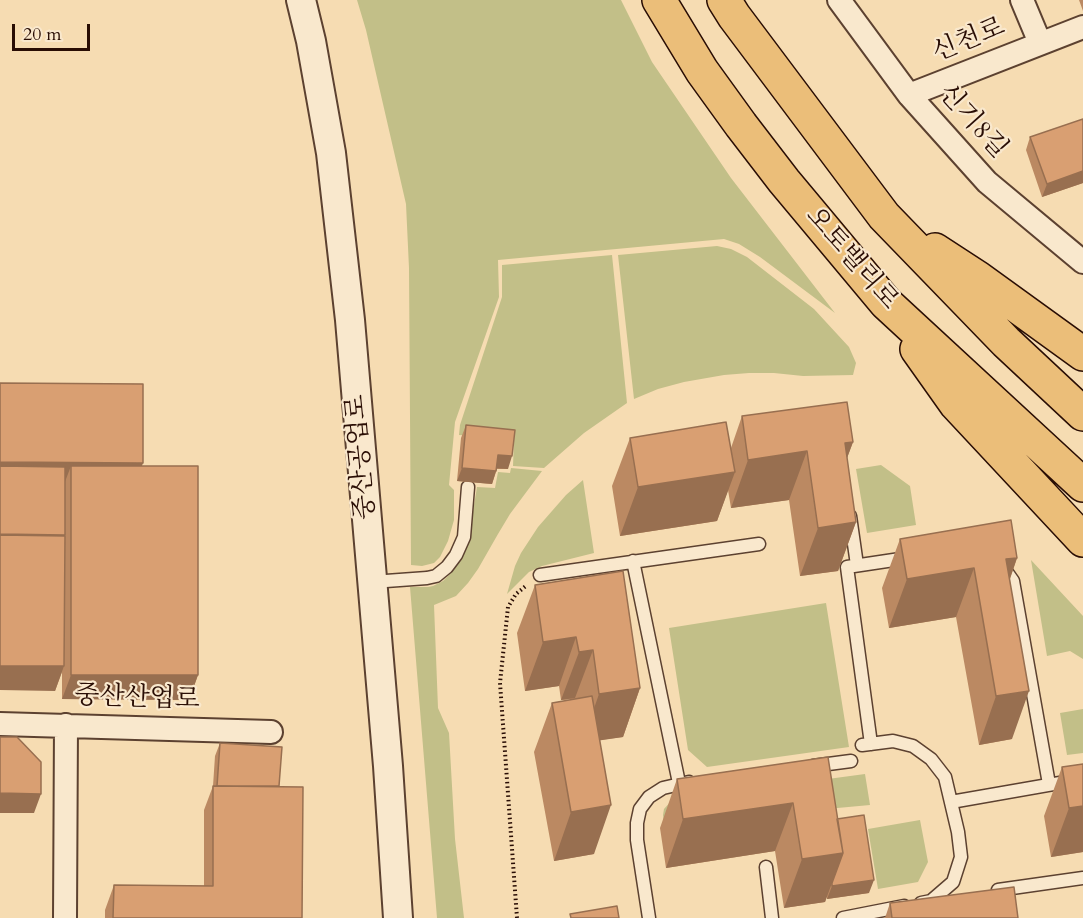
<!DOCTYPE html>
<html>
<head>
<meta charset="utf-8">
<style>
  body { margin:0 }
  #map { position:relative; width:1083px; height:918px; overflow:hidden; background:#f6dcb2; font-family:Cardo,serif }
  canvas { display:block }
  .scale { position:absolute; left:12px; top:24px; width:78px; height:27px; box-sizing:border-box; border:3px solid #290d04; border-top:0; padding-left:8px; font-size:18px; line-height:21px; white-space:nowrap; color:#290d04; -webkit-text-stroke:4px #f9e8cd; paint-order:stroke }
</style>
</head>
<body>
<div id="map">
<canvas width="1083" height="918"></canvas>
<div class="scale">20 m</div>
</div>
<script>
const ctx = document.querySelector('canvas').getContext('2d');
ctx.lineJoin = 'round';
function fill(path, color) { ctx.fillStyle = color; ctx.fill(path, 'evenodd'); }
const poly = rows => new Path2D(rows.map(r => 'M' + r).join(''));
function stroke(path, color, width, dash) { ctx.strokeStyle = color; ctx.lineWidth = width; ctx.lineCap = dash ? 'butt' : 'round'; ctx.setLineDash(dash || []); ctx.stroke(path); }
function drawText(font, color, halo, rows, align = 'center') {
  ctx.font = font + ' Cardo,"Noto Serif KR",serif'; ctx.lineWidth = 4.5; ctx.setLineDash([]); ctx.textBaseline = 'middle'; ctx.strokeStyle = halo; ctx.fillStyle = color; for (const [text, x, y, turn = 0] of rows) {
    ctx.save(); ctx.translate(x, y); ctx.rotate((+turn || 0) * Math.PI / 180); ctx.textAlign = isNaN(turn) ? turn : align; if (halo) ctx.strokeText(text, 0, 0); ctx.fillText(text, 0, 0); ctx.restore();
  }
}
fill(poly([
  [357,0,621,0,652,62,731,178,835,313,760,257,739,244,724,239,498,260,499,297,455,422,449,485,454,490,454,520,448,541,440,557,434,563,422,566,411,565,409,268,406,204,366,30],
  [717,246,731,249,747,257,814,309,849,347,856,363,853,375,803,376,774,373,749,373,724,375,684,382,658,389,634,399,618,255],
  [612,255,627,403,584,433,544,468,513,466,514,439,459,435,460,425,502,297,502,265],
  [881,465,910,486,916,525,867,533,856,469],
  [511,468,542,471,510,514,498,534,478,569,468,583,456,596,434,605,438,708,449,733,455,839,464,918,437,918,410,587,428,587,433,586,443,581,450,574,462,559,468,541,477,487,495,488,498,472,510,473],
  [583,480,594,553,542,566,529,572,507,594,515,566,521,553,538,527,566,495],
  [1031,560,1083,616,1083,659,1070,651,1047,656],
  [826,603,849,747,707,767,688,750,669,628],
  [1083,709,1083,753,1067,755,1060,713],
  [865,774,870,805,664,824,663,815,664,809,672,800],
  [920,820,928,862,918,882,878,889,868,829]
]), '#c2bf88');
const service = poly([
  [850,516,857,565],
  [633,561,679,783],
  [1001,564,1013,581,1049,784],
  [540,575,759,544],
  [372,582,427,578,436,576,447,567,456,555,464,537,468,487],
  [871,744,847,567,907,558],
  [862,745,893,741,913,746,931,759,945,777,958,832,961,857,953,882,931,901,921,903],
  [813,766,851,761],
  [951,802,1083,779],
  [766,867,772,918],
  [998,890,1083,878],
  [649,918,637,840,637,823,640,809,649,797,663,788,689,782],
  [843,918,904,906]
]);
const minor = poly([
  [839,0,909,95,987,182,1083,262],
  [1022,0,1040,43],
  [909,95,1083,27],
  [0,724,271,732],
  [65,918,66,725]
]);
const tertiary = poly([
  [301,0,311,41,331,153,350,320,388,766,398,918]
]);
const trunk = poly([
  [659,0,702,71,741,125,784,181,886,303,1083,485],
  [724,0,734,16,884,216,1006,342,1083,414],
  [935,250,978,278,1083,354],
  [917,349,956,404,1083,540]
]);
stroke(service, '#5c4130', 15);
stroke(minor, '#5c4130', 26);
stroke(tertiary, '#5c4130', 32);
stroke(trunk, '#290d04', 36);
stroke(poly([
  [517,918,500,683,508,607,516,594,527,585]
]), '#290d04', 4, [1.5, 3]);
stroke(service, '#f9e8cd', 12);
stroke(minor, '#f9e8cd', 22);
stroke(tertiary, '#f9e8cd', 28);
stroke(trunk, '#ebbe79', 33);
fill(poly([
  [1079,0,1083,0,1083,11],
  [1083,119,1083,183,1042,197,1026,150,1030,137],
  [0,383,142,466,198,675,189,700,62,699,62,672,55,691],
  [742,416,853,442,847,458,856,522,838,571,800,576,789,500,731,508,728,490,717,521,620,536,612,486,630,438,731,448],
  [466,425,508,469,497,469,492,484,457,481,461,438],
  [900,539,1017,558,1010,579,1012,739,979,745,956,617,889,628,882,588],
  [535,585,640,688,623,737,600,740,594,854,554,861,534,752,552,703,575,699,561,700,559,686,525,691,517,633],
  [220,743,279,786,302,918,105,918,105,910,114,885,204,886,204,810,213,786,215,756],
  [828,757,837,819,869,893,827,899,827,896,825,902,784,908,775,851,666,868,660,828,677,779],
  [1083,764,1083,852,1051,857,1044,816,1062,767],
  [890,903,1018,918,885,918]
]), '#bb8962');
fill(poly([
  [1083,171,1083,183,1042,197,1047,184],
  [853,442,835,490,845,443],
  [807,451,789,500,731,508,748,460],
  [498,455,512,456,508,469,493,468],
  [0,462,143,463,134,488,71,466,63,487,0,487],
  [462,468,496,471,492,484,457,481],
  [735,472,717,521,620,536,638,487],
  [856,522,838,571,800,576,818,528],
  [0,534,65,535,56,559,0,559],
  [1017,558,1000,607,1006,559],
  [974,568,956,617,889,628,907,579],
  [576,637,559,686,525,691,543,642],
  [593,650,575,698,561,700,579,652],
  [0,666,64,666,55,691,0,690],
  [71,675,198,675,189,700,62,699],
  [640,688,623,737,582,743,599,694],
  [1029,691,1012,739,979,745,996,696],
  [0,793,41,794,34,813,0,813],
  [793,803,775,851,666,868,683,819],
  [611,805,594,854,554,861,571,812],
  [1083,806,1083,852,1051,857,1069,808],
  [843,853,825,902,784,908,802,859],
  [874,880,869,893,827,899,832,886]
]), '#986f50');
const building = poly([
  [1083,119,1083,171,1047,184,1030,137,1083,119],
  [0,383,143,384,143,463,0,462,0,383],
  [847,402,853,442,845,443,856,522,818,528,807,451,748,460,742,416,847,402],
  [726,422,735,472,638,487,630,438,726,422],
  [466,425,515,430,512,456,498,455,496,471,462,468,466,425],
  [0,466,65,467,65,535,0,534,0,466],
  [71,466,198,466,198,675,71,675,71,466],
  [1011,520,1017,558,1006,559,1029,691,996,696,974,568,907,579,900,539,1011,520],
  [0,535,65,536,64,666,0,666,0,535],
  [623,571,640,688,599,694,593,650,579,652,576,637,543,642,535,585,623,571],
  [592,696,611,805,571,812,552,703,592,696],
  [0,737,17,737,41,762,41,794,0,793,0,737],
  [220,743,282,747,279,786,217,786,220,743],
  [828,757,843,853,802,859,793,803,683,819,677,779,828,757],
  [1083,764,1083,806,1069,808,1062,767,1083,764],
  [213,786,303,787,302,918,113,918,114,885,213,886,213,786],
  [864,815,874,880,832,886,832,883,843,853,837,819,864,815],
  [1014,887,1018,918,892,918,890,903,1014,887],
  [617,906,619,918,571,918,570,914,617,906]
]);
fill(building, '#d99f72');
stroke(building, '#986f50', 1.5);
drawText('26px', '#290d04', '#f9e8cd', [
  ["신천로",969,41,-22],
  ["신기8길",972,122,48],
  ["오토밸리로",851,259,49],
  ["중산공업로",362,457,-95],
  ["중산산업로",137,699,2]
]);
</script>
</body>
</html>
